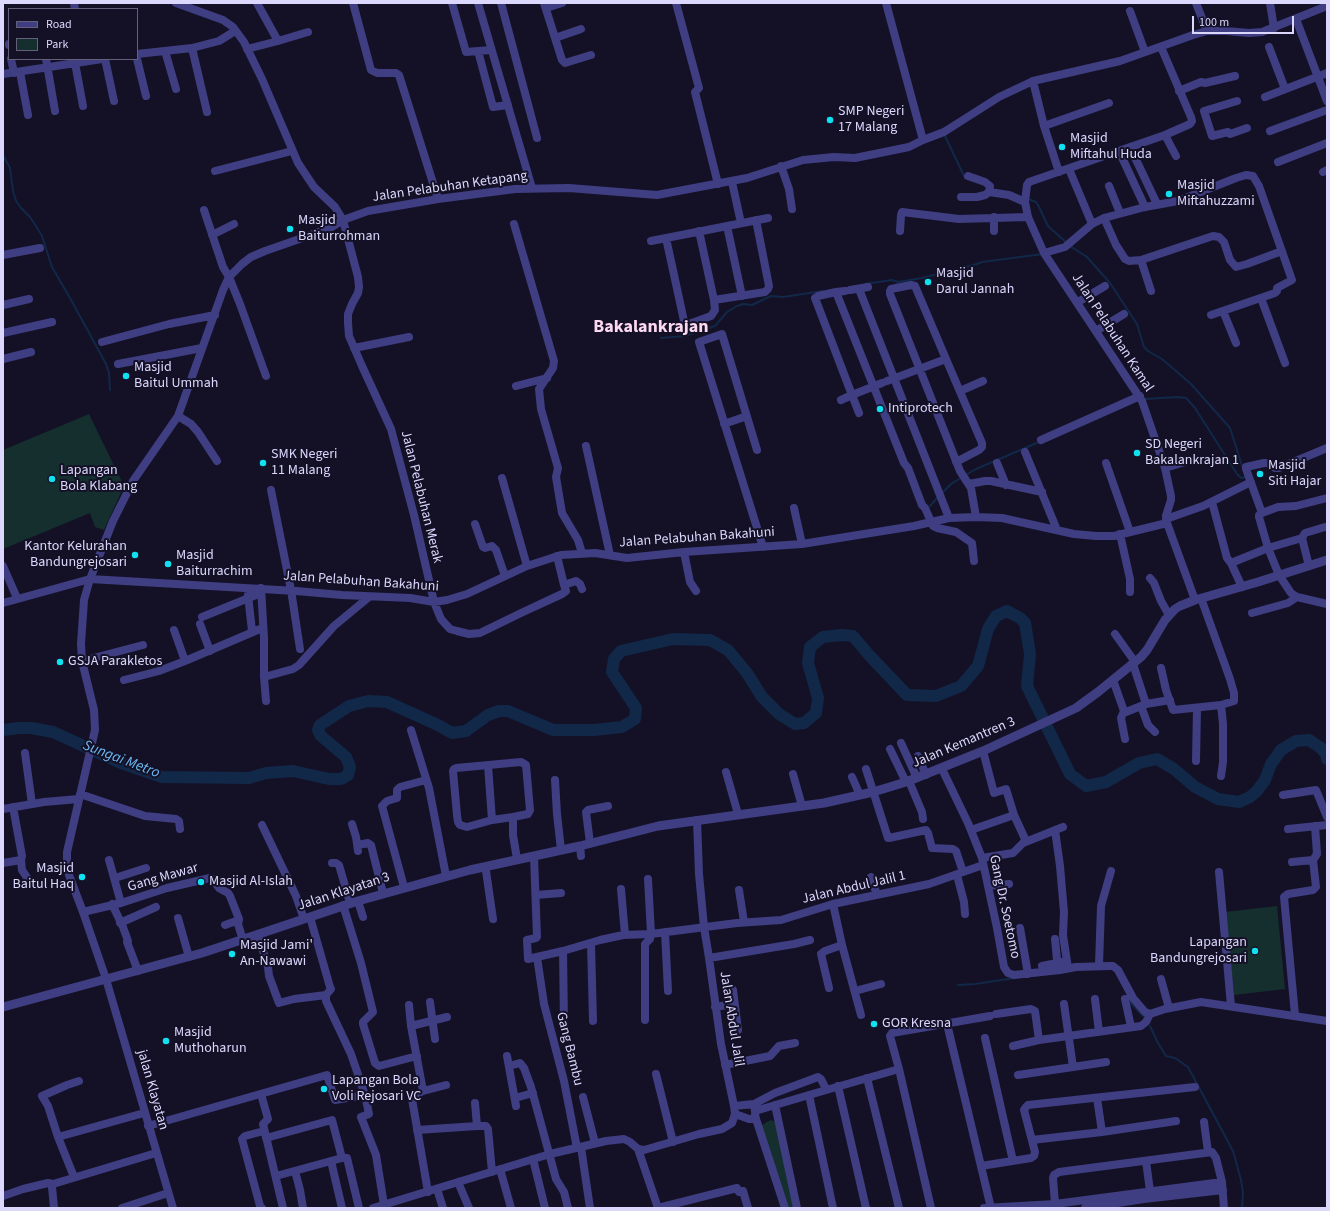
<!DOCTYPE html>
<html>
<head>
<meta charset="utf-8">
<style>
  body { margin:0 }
  #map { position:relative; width:1330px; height:1211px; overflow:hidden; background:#141126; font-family:"Source Sans 3",sans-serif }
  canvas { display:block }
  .frame { position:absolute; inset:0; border:4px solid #dbd7fd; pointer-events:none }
  .legend { position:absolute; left:8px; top:8px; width:130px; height:52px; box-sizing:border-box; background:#141126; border:1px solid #64607c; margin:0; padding:5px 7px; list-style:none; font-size:12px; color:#dbd7fd }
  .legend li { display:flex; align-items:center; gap:8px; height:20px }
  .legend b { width:20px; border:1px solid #64607c }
  .scale { position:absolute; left:1192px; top:16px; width:102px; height:18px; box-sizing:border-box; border:2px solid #dbd7fd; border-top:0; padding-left:5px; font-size:12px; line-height:14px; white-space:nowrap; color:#dbd7fd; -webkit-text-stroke:3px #141126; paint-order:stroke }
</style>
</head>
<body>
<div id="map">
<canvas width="1330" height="1211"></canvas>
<div class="frame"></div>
<ul class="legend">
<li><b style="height:5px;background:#3f3e82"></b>Road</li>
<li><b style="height:11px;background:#142f2e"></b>Park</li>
</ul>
<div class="scale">100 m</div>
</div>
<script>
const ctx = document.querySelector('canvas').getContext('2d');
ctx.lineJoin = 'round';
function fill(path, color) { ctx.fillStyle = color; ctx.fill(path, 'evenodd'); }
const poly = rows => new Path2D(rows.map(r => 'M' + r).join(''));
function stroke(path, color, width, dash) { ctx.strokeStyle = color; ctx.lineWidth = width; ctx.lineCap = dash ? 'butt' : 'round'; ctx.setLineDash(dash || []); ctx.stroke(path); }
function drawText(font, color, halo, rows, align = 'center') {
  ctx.font = font + ' "Source Sans 3",sans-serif'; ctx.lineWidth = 4; ctx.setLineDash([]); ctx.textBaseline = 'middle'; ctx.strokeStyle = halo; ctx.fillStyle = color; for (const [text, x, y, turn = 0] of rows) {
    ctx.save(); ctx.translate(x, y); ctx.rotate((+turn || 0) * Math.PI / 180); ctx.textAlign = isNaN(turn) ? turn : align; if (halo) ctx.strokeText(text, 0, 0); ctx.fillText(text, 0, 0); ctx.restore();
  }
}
fill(poly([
  [89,414,124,486,104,530,95,527,90,513,3,549,3,450],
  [1277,906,1285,989,1234,995,1225,912],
  [771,1120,775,1122,794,1208,789,1208,762,1129,762,1125,767,1122]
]), '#142f2e');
stroke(poly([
  [945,136,965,178],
  [3,155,10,168,13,191,16,201,21,208,30,217,36,226,42,236,52,267,70,298,106,364,109,373,110,390],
  [1028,199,1036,202,1038,205,1048,226,1067,243],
  [1070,246,1087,257,1110,283,1137,324,1144,347,1148,351,1162,359,1191,384,1230,428,1243,469],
  [865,284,892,280,898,282,922,278,977,264,982,262,1043,254],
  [661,338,685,336,715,326,727,312,737,306,743,304,752,305,771,296,783,297,823,291],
  [1144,399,1178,397,1186,398,1195,408,1237,474,1241,478,1245,477],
  [966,475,976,469,1039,442],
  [942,493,951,484,959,479],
  [930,506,938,497],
  [958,985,975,984,1015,978],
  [1129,998,1131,1003,1143,1016],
  [1150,1026,1158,1043,1166,1056,1175,1058,1188,1067,1233,1151,1241,1180,1243,1193,1242,1208]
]), '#112849', 2);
stroke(poly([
  [3,730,19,728,31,728,53,732,121,763,162,777,249,778,266,773,293,771,329,779,341,779,348,775,350,767,346,757,321,736,318,730,320,725,349,706,368,701,387,702,438,725,452,733,466,731,488,715,499,711,508,711,553,730,594,730,622,727,635,719,636,708,612,672,614,659,621,651,673,639,710,640,728,650,747,673,762,697,779,714,795,724,804,723,816,713,818,698,808,663,810,647,823,637,842,635,853,636,869,655,907,695,936,696,961,686,978,666,988,629,996,616,1007,611,1020,618,1025,623,1030,654,1027,686,1070,774,1086,786,1106,782,1139,763,1157,759,1174,769,1195,787,1218,799,1239,802,1250,797,1257,791,1265,780,1271,764,1281,750,1296,741,1309,740,1321,748,1327,755,1327,759]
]), '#112849', 12);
stroke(poly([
  [74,3,75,9],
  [176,3,223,20,233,27,244,42,262,79,298,163,314,187,335,207,343,220,358,277,359,287,358,293,352,304,348,314,348,323,349,336,362,366,391,429,414,515,434,602,441,619,450,629,457,631,469,634,480,633,521,613,562,594,566,591,564,585],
  [353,3,371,70,377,73,396,73,399,75,438,199],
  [452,3,466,52,491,50],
  [478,3,532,188],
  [501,3,537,138],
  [544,3,562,60,565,63,591,55],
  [676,3,699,88,695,92,718,184],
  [886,3,923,140],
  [1196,3,1207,31],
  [1270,3,1274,28],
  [546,8,562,3],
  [1130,11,1145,52],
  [1296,19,1327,101],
  [555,38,581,29],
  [278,41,308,32],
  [9,44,9,45],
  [1161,47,1191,117,1192,121,1190,124,1165,135,1029,182,1027,185,1025,202,1028,217,1044,253,1142,401,1165,468,1171,496,1171,500,1166,516,1167,523,1195,600],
  [1269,47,1285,89],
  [192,48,207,112],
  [247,49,278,41,257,3],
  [165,51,176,89],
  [478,51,493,107,508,105],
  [137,54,192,48,219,41,235,31],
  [11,59,14,73],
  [46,59,55,111],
  [105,59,114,101],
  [137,59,146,96],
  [75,63,83,106],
  [20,72,28,115],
  [3,74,102,59],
  [1033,81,1044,126,1059,172],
  [1179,91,1201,82,1205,83,1235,76],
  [1265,97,1327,73],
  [1237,101,1204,111,1212,136,1228,132,1230,134,1247,128],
  [1044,126,1109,103],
  [1270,131,1327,110],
  [1165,135,1176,156],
  [1130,147,1157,204],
  [1119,151,1145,207],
  [1278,162,1327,143],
  [781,166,789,189,792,209],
  [1069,169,1092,224],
  [215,171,292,151],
  [1323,172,1327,170],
  [968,176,985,182,990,186,989,192],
  [732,182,741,223],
  [1109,186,1120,213],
  [961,197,977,197,985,195,989,192,1009,195,1025,202],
  [204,210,223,267,229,277,240,304,266,376],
  [994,217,994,231],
  [1104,218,1116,245,1125,259,1129,261,1141,260,1213,236,1219,237,1224,242,1230,260,1236,267,1247,264,1282,251],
  [514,224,554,361,553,368,539,389,541,409,558,468,556,477,562,513,578,540,582,553],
  [727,226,742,296],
  [699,231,714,300],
  [900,231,901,215,902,212,959,219,1028,217],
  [212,235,234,224],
  [666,238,684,321,689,324,711,316,715,310,714,300,765,292,768,289,769,286,756,220],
  [651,241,768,218],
  [1044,253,1065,247,1092,224,1104,218,1145,207,1178,201,1236,178,1246,175,1253,176,1259,186,1292,280,1277,288,1277,291,1275,293,1211,315],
  [3,255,40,248],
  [1141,260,1151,291],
  [859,289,949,518],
  [850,290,868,287],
  [845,291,836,292,904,463,908,468,922,505,925,508,933,526,937,528,956,532,972,543,974,561],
  [836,292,818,296,815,298,852,395,882,383],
  [1261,298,1285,363],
  [1078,302,1105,286],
  [3,305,29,299],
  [1223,311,1236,343],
  [1096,331,1124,314],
  [3,333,52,322],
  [102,342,169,324,215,315],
  [354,348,409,337],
  [3,359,31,352],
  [946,359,915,286,911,285,891,289,890,291,890,294,960,471,971,488,976,517],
  [118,364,202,348],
  [887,381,946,359,982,443,982,447,979,450,956,462],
  [516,386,547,378],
  [960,391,983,381],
  [841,400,852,395,859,413],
  [178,416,191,424,198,432,217,461],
  [724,424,747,416],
  [1041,440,1140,396],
  [586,446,610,555],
  [1327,448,1279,468,1275,468,1268,463,1264,463,1246,467,1246,469,1262,513,1259,515,1259,517,1268,548,1279,575,1291,593,1297,597,1327,604],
  [757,450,722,334,699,342,763,547],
  [1025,452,1057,530],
  [997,463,1006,485],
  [1106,463,1130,532],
  [1165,468,1185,462],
  [502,478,527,566],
  [969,484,985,481,991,481,1042,492],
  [271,490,291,590,300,649],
  [1212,502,1227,558,1231,563,1268,548,1302,538],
  [794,508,802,544],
  [1262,513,1278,507,1296,506,1327,498],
  [1166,519,1203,506,1251,482],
  [475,524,483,547,485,548,492,546,496,550,505,576],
  [1120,534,1130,579,1130,592],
  [684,552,690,582,696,591],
  [557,556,564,585,576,581,580,584,582,589],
  [1231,563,1242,587],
  [3,566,17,598],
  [1309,566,1302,538,1305,533,1325,527],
  [1150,578,1154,583,1161,601,1169,615],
  [261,588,264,638,264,677,266,701],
  [248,595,252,631],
  [3,603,90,579,296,591,342,595,410,598,434,602,447,600,467,594,527,566,561,555,595,553,627,558,684,552,802,544,914,526,949,518,976,517,1002,518,1074,534,1096,536,1114,536,1167,523],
  [1252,613,1288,603,1297,597],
  [202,617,261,593],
  [200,624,210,651],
  [174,630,185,661],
  [1115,634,1135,662],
  [82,661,143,645],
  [1133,664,1146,704],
  [1161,668,1166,690,1173,710,1221,705,1234,701,1234,693,1230,679,1201,598],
  [264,677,293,669,299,665,334,626,369,597],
  [124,680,159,671,185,661,260,629],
  [1113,680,1124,711,1126,712,1146,704,1170,700],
  [1221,705,1223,724,1223,762,1221,776],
  [1141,706,1148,725,1155,732],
  [1124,711,1121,718,1125,739],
  [411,730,429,788,446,876],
  [901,743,917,778],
  [890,749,906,782],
  [983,751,994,793,1006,789,1014,815,1026,841],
  [25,753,32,804],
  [918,756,926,775],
  [1196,761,1197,708],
  [488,765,492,820],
  [866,769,888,838,889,838,926,830,928,833,932,848,953,849,956,851,963,872],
  [942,769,968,823,982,858,997,928,1004,967,1008,973,1014,975,1060,970,1076,967,1109,966,1113,966,1118,970,1133,998,1145,1012,1150,1014,1165,1009,1201,1002,1327,1021],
  [726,772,738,814],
  [793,774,802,806],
  [852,777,860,795],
  [555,780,557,814,561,850],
  [909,781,922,812,923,819],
  [80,794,145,816,176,819,179,821,180,829],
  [1283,795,1316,790,1327,817],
  [3,809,44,802,79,799],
  [513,817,492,820,467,827,460,825,458,822,457,815,453,771,454,769,456,768,521,762,526,765,530,810,528,814,513,817,513,835,517,859],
  [352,824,356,837,358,851],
  [262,825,296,896,304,919],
  [1288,829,1327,825],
  [971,830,1014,815],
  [1055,830,1060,866,1064,912,1063,935,1068,968],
  [590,843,586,812,588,810,608,806],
  [358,845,368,843,371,845,383,893],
  [580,846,581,856],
  [534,856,537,937,536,938,527,940,528,959,563,951,600,940,623,935,651,934,737,923,781,920,833,904,929,884,983,865],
  [982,858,1013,853,1023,843,1063,827],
  [21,860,22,870,32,885],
  [109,860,121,903],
  [1292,862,1313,860],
  [3,863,21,860,22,856,13,807],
  [332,863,336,863,339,865,350,903],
  [486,871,493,919],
  [1219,872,1231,1006],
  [957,875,964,902,965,914],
  [871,877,877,895],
  [115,878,146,868],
  [988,886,1009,884],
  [404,887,382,806,387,801,397,798,397,790,400,787,426,780],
  [621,889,625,935],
  [739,890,744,922],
  [536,895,561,893],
  [358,901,363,917],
  [112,904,123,927,128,941,127,942,138,971],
  [833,904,842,945,861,1015],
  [343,905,361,963,372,1008,373,1012,363,1022,363,1024,375,1063,379,1066,417,1056],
  [83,912,121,903,167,888,210,878,213,879,219,888,228,893,230,896,239,919,238,924,243,940],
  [310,917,330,987,331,989,326,995,326,1001,351,1054,365,1095,369,1114,361,1117,376,1155,384,1205],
  [178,918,189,957],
  [120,923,156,907],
  [225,925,239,920],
  [1020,928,1028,974],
  [665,932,668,991],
  [258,935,268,967,269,976,279,1003,294,999,326,995],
  [1055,939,1058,970],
  [591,943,593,1021],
  [563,951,564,1024],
  [537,957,544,1004,564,1081,577,1148],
  [709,958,794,944,810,940],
  [1099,965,1101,906,1111,871],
  [1042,966,1062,962],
  [1161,979,1169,1008],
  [829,988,821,954,825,951,842,945],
  [733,990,738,1030],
  [855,991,881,984],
  [1095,999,1099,1032],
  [1125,999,1131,1027],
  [430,1002,435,1039],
  [409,1005,411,1026,423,1091],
  [715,1007,734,1004],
  [996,1014,1031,1009,1035,1011,1039,1040],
  [1295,1015,1284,897,1288,894,1313,890,1316,887,1313,860,1317,854,1315,826],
  [645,1020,645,944,650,939,651,934,648,879],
  [947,1024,991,1208],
  [411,1026,447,1017],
  [985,1038,1013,1161],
  [1013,1046,1039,1040,1141,1026,1146,1022,1150,1014],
  [507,1056,516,1106],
  [725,1065,770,1056,779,1046,795,1043],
  [509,1066,520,1063,524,1068,531,1087,556,1179,564,1192,568,1208],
  [1073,1067,1106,1062],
  [899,1069,890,1036,892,1033,990,1016],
  [656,1074,673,1142],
  [1018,1075,1073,1067,1064,1004],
  [867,1078,899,1208],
  [79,1081,67,1085,42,1096,48,1106,58,1137,144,1113],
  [838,1086,866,1208],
  [261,1094,268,1119,263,1124,283,1208],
  [809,1095,833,1208],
  [583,1097,595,1143],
  [515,1098,533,1093],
  [475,1103,477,1126,486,1126,488,1129,492,1172],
  [754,1104,775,1093,818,1077,821,1079,826,1089],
  [775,1105,797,1208],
  [734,1106,754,1104,755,1111,809,1095,899,1069,931,1208],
  [735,1114,749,1119,756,1119,755,1114],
  [756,1119,785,1208],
  [1204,1122,1208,1152],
  [148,1126,327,1075,335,1100,365,1095],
  [417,1130,477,1126],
  [1102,1132,1176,1121],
  [58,1137,74,1177],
  [266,1138,332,1120,342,1158],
  [1032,1140,1102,1132,1097,1098],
  [581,1147,590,1208],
  [638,1149,658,1208],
  [533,1159,545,1208],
  [331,1161,342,1208],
  [1146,1161,1150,1191],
  [981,1166,1031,1158,1034,1156,1035,1152,1024,1110,1026,1107,1028,1105,1195,1087],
  [500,1169,511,1208],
  [295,1171,300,1190,303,1208],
  [276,1176,342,1158,347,1158,359,1208],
  [458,1182,469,1208],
  [437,1189,443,1208],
  [428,1192,412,1099,413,1096,423,1091,446,1085],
  [3,1196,23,1189,48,1183,53,1184],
  [1055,1204,1053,1178,1054,1175,1059,1172,1212,1152,1216,1158,1222,1182,1224,1208],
  [54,1208,52,1187,53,1184,156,1153],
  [122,1208,168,1193],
  [173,1208,106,979,83,912,69,875,67,863,67,852,95,730,94,710,82,661,81,644,84,600,90,579,113,521,133,481,178,416,223,290,229,277,242,264,251,257,265,251,305,237,330,228,343,220,368,211,438,199,515,189,569,188,657,195,747,178,803,160,834,157,855,158,909,147,923,140,944,132,999,97,1033,81,1120,61,1193,35,1207,31,1226,31,1249,33,1262,32,1327,6],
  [262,1208,260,1206,242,1139,245,1136,264,1131],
  [373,1208,550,1154,606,1141,624,1139,630,1142,638,1149,644,1150,699,1134,722,1129,732,1123,735,1114,734,1106,721,1044,709,958,704,927,699,874,697,820],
  [658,1208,737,1188,739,1192,743,1191,748,1208],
  [984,1208,1055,1204,1222,1182],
  [1085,1208,1144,1199,1223,1190]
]), '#3f3e82', 8);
stroke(poly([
  [3,1007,202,953,358,901,470,870,580,846,658,826,824,803,873,792,906,782,983,751,1076,708,1098,692,1141,657,1147,650,1165,620,1175,609,1180,606,1195,600,1258,582,1327,560]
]), '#3f3e82', 9);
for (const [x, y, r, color] of [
  [830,120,4,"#0fe1f1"],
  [1062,147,4,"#0fe1f1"],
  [1169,194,4,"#0fe1f1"],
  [290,229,4,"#0fe1f1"],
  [928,282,4,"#0fe1f1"],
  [126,376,4,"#0fe1f1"],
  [880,409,4,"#0fe1f1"],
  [1137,453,4,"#0fe1f1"],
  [263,463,4,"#0fe1f1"],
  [1260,474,4,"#0fe1f1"],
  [52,479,4,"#0fe1f1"],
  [135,555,4,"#0fe1f1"],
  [168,564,4,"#0fe1f1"],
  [60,662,4,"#0fe1f1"],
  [82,877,4,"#0fe1f1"],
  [201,882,4,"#0fe1f1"],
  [1255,951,4,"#0fe1f1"],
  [232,954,4,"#0fe1f1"],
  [874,1024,4,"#0fe1f1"],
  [166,1041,4,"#0fe1f1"],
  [324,1089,4,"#0fe1f1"]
]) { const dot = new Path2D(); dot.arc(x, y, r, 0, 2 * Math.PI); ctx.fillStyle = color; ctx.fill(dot); stroke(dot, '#141126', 1.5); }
drawText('14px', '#dbd7fd', '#141126', [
  ["SMP Negeri",838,112],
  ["17 Malang",838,128],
  ["Masjid",1070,139],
  ["Miftahul Huda",1070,155],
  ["Masjid",1177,186],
  ["Miftahuzzami",1177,202],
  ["Masjid",298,221],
  ["Baiturrohman",298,237],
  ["Masjid",936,274],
  ["Darul Jannah",936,290],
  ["Masjid",134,368],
  ["Baitul Ummah",134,384],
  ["Intiprotech",888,409],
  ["SD Negeri",1145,445],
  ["Bakalankrajan 1",1145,461],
  ["SMK Negeri",271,455],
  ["11 Malang",271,471],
  ["Masjid",1268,466],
  ["Siti Hajar",1268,482],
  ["Lapangan",60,471],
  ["Bola Klabang",60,487],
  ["Kantor Kelurahan",127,547,"right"],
  ["Bandungrejosari",127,563,"right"],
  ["Masjid",176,556],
  ["Baiturrachim",176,572],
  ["GSJA Parakletos",68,662],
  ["Masjid",74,869,"right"],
  ["Baitul Haq",74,885,"right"],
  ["Masjid Al-Islah",209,882],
  ["Lapangan",1247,943,"right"],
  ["Bandungrejosari",1247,959,"right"],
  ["Masjid Jami'",240,946],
  ["An-Nawawi",240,962],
  ["GOR Kresna",882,1024],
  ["Masjid",174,1033],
  ["Muthoharun",174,1049],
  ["Lapangan Bola",332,1081],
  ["Voli Rejosari VC",332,1097]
], 'left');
drawText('14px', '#dbd7fd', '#141126', [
  ["Jalan Pelabuhan Ketapang",450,187,-8],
  ["Jalan Pelabuhan Kamal",1112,333,57],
  ["Jalan Pelabuhan Merak",421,497,76],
  ["Jalan Pelabuhan Bakahuni",697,538,-4],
  ["Jalan Pelabuhan Bakahuni",361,582,4],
  ["Jalan Kemantren 3",964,743,-23],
  ["Gang Mawar",163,878,-16],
  ["Jalan Abdul Jalil 1",854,888,-13],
  ["Jalan Klayatan 3",344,892,-18],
  ["Gang Dr. Soetomo",1004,907,78],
  ["Jalan Abdul Jalil",731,1019,81],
  ["Gang Bambu",569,1049,76],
  ["jalan Klayatan",152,1090,74]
]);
drawText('italic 15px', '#6cbaf7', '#141126', [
  ["Sungai Metro",121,760,21]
]);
drawText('bold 18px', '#fdd9f1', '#141126', [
  ["Bakalankrajan",651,328]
]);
</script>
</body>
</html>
